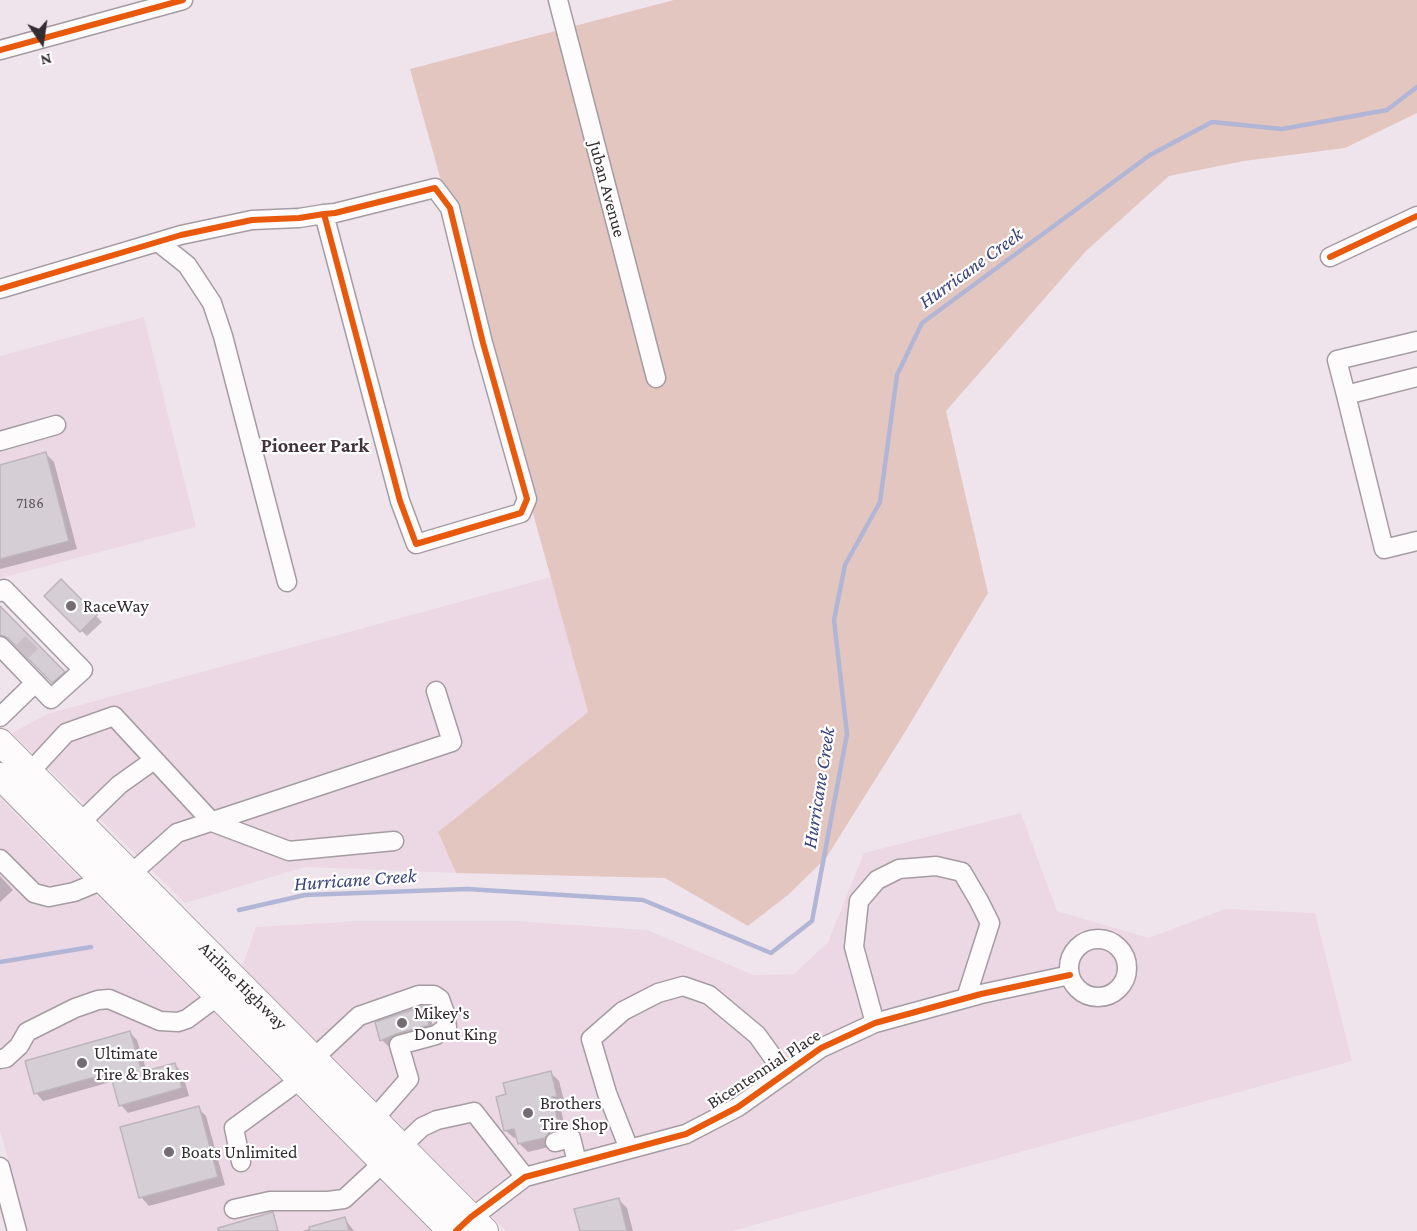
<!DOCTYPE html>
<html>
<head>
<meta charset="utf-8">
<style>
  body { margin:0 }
  #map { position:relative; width:1417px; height:1231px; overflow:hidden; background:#f0e4ec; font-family:"Crimson Pro",serif }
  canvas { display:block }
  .north { position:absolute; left:12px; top:12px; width:60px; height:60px; -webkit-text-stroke:4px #fff; paint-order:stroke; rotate:167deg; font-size:16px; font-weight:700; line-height:24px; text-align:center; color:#332c31 }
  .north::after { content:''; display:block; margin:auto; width:21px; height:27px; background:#332c31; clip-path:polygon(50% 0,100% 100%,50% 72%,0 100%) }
</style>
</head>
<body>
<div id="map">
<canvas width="1417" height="1231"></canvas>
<div class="north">N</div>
</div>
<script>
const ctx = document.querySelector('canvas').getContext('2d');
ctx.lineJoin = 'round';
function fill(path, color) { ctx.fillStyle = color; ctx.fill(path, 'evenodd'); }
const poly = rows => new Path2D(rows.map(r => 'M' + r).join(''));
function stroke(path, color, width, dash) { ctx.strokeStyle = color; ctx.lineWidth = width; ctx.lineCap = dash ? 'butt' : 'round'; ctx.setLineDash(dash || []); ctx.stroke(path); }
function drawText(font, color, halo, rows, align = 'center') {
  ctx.font = font + ' "Crimson Pro",serif'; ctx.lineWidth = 4.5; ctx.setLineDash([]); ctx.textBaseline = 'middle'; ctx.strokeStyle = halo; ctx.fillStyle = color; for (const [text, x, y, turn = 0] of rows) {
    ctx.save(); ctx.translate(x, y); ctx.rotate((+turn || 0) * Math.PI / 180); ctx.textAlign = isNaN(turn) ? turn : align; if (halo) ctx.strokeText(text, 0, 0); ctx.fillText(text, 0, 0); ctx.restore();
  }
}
fill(poly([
  [144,317,196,527,0,578,0,356],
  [551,577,588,712,438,832,456,873,305,867,185,903,12,733,47,714],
  [0,798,431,1231,28,1231,0,1131],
  [1021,813,1057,911,1149,938,1225,909,1315,913,1352,1061,732,1231,506,1231,242,967,256,927,356,921,515,921,647,930,754,975,794,974,828,942,864,853]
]), '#ecd8e5');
fill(poly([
  [674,0,1417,0,1417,113,1345,148,1244,161,1169,176,1086,251,946,411,988,593,905,732,826,858,788,895,748,926,665,878,456,873,438,832,588,712,410,69]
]), '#e3c6c0');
fill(poly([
  [46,454,54,462,77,549,0,569,0,466],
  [61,581,102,622,87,636,46,596],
  [0,608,65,674,54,684,11,639,0,633],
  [0,876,13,890,0,902],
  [424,1008,430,1014,434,1031,388,1046,382,1040],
  [130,1033,137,1040,147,1072,175,1065,182,1072,189,1096,128,1113,121,1105,114,1081,43,1101,36,1093],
  [551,1073,559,1081,565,1104,560,1105,567,1137,553,1146,528,1152,519,1143,518,1137,514,1138,505,1130,508,1095],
  [198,1108,206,1116,225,1185,149,1206,141,1197],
  [619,1200,627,1208,633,1231,581,1231],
  [345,1219,354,1231,302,1231]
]), '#0003');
stroke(poly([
  [239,910,305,895,467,889,643,900,771,953,812,921,847,734,834,620,845,565,880,502,897,375,922,323,1150,155,1212,122,1282,129,1387,110,1417,87],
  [0,962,91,947]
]), '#b2b6d6', 4.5);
const building = poly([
  [46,452,69,541,0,559,0,465,46,452],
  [61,579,97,615,80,632,44,596,61,579],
  [0,606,65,672,52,683,8,638,0,635,0,606],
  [424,1006,429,1025,396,1034,380,1041,375,1022,424,1006],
  [130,1031,142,1072,175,1063,182,1088,119,1106,110,1073,34,1094,25,1061,130,1031],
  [551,1071,557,1096,552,1097,560,1129,548,1134,545,1138,518,1144,514,1129,504,1131,496,1097,506,1094,503,1083,551,1071],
  [199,1106,218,1177,139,1198,120,1127,199,1106],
  [619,1198,627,1231,580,1231,574,1209,619,1198],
  [273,1212,278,1231,218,1231,218,1228,273,1212],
  [345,1217,349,1231,310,1231,309,1227,345,1217]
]);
fill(building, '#d5ced5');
stroke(building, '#bcb5bc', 1.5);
stroke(poly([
  [19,655,34,640]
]), '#cabfc7', 18, [18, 9]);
const minor = poly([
  [558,0,656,378],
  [0,50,183,0],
  [158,242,187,265,212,303,223,336,287,582],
  [1330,257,1417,216],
  [0,289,181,235,252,220,299,218,324,214,335,213,435,188,450,208,483,343,527,499,521,513,416,544,400,501,324,214],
  [1417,377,1346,395,1384,549,1417,541],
  [1346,395,1337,360,1417,341],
  [0,441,56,425],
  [0,592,4,589,83,670,51,699,0,646],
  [0,717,35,683],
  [30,772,66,733,114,716,212,822,289,851,394,841],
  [80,823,119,785,154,760],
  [0,859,34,893,49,897,74,892,103,880],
  [131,874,177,833,452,742,436,691],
  '1069 968a29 29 0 1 1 58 0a29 29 0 1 1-58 0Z',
  [875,1023,854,947,859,901,877,880,899,869,936,866,962,872,979,901,990,923,966,998],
  [314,1058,359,1016,419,995,434,995,440,999,445,1013,447,1027,436,1035,399,1045,409,1079,374,1119],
  [0,1059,6,1058,19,1046,27,1032,75,1008,98,1000,109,999,160,1021,178,1022,187,1019,218,996],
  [555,1142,571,1138,577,1162],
  [402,1146,422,1127,437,1120,474,1112,525,1177],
  [629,1149,607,1093,591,1039,623,1011,658,993,683,986,709,995,757,1035,785,1074],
  [241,1162,234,1128,301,1079],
  [0,1167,17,1231],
  [234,1209,270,1201,328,1201,344,1199,384,1162],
  [464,1224,525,1177,686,1134,738,1107,821,1048,875,1023,981,994,1070,975]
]);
const highway = poly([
  [0,742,485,1231],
  [0,776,451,1231]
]);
stroke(minor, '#a59ca2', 21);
stroke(highway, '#a59ca2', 28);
stroke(minor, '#fdfbfc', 18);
stroke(highway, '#fdfbfc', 26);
stroke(poly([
  [0,50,183,0],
  [1330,257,1417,216],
  [0,289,181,235,252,220,299,218,324,214,335,213,435,188,450,208,483,343,527,499,521,513,416,544,400,501,324,214],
  [456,1231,471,1217,525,1177,686,1134,738,1107,821,1048,875,1023,981,994,1070,975]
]), '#e8590c', 6);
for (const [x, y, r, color] of [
  [71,606,6,"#756c72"],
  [402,1023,6,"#756c72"],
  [82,1063,6,"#756c72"],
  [528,1113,6,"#756c72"],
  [169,1152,6,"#756c72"]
]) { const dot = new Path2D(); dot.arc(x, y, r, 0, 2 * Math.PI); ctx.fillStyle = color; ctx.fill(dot); stroke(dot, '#fff', 2); }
drawText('15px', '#5e575c', null, [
  ["7186",30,503]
]);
drawText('18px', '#332c31', '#fff', [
  ["Juban Avenue",607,189,75],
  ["Airline Highway",243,986,45],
  ["Bicentennial Place",764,1069,-33]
]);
drawText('18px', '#332c31', '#fff', [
  ["RaceWay",83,606],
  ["Mikey's",414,1013],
  ["Donut King",414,1034],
  ["Ultimate",94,1053],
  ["Tire & Brakes",94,1074],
  ["Brothers",540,1103],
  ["Tire Shop",540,1124],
  ["Boats Unlimited",181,1152]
], 'left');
drawText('italic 20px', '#39437b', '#fff', [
  ["Hurricane Creek",971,268,-36],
  ["Hurricane Creek",819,788,-81],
  ["Hurricane Creek",355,880,-4]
]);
drawText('bold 20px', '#41323c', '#fff', [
  ["Pioneer Park",315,446]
]);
</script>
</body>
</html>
